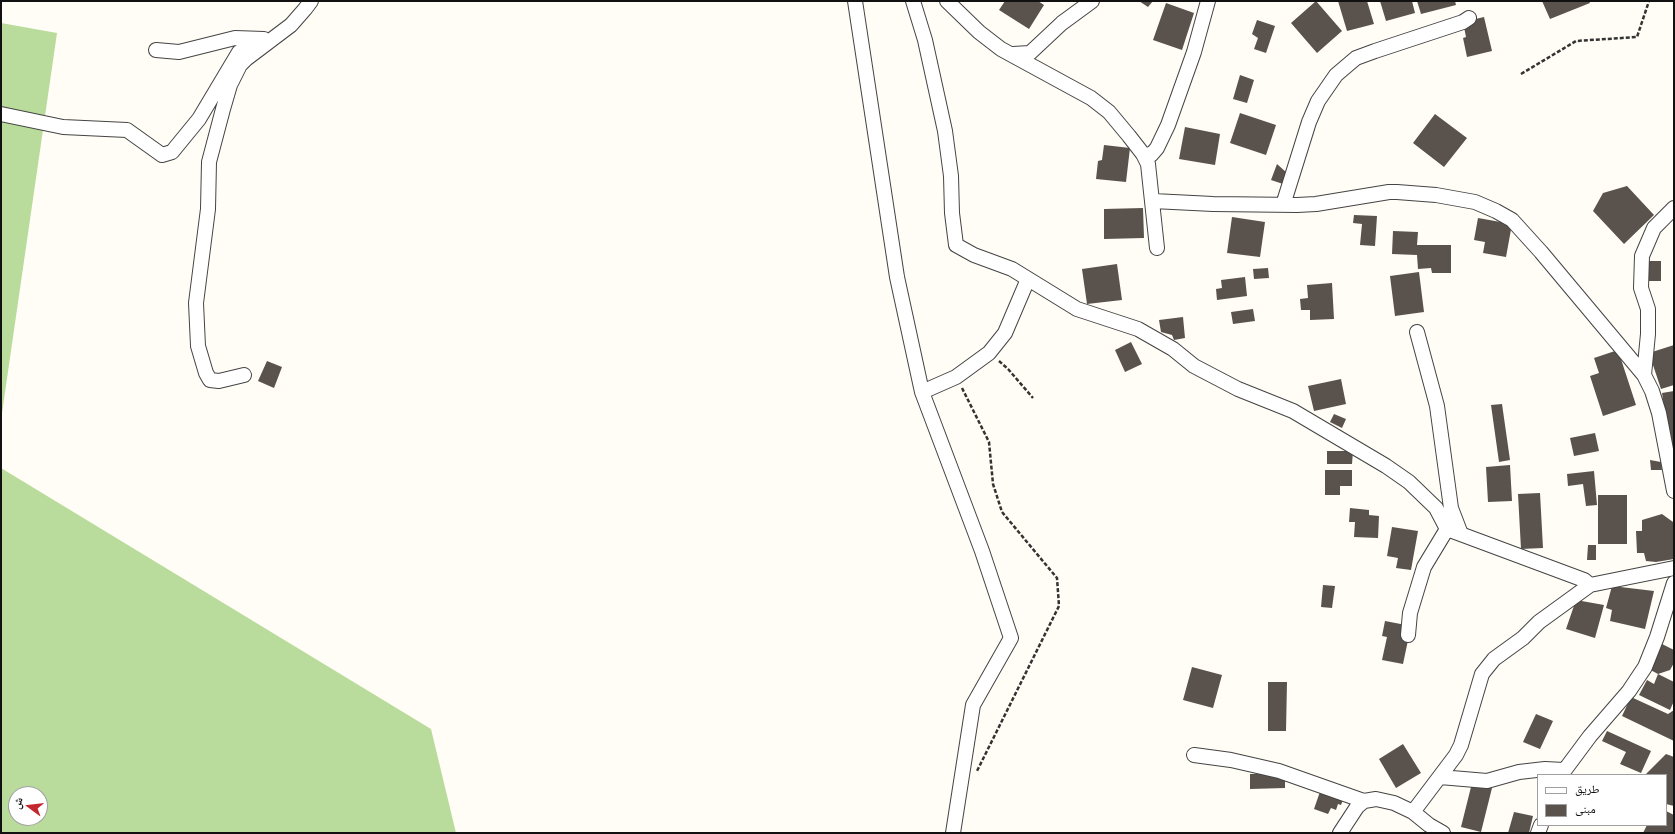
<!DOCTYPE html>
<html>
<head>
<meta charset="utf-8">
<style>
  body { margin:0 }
  #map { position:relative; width:1675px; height:834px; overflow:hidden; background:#fffdf5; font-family:Lora,"Noto Naskh Arabic",serif }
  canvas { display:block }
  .frame { position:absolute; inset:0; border:2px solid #111; pointer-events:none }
  .legend { position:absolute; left:1537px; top:774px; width:130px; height:52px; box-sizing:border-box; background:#fff; border:1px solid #a0a0a0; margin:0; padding:5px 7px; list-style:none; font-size:12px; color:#111 }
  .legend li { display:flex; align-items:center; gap:8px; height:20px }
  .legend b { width:20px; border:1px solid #a0a0a0 }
  .north { position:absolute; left:8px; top:786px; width:40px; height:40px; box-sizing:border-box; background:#fff; border:1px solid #a0a0a0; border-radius:50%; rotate:285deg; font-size:11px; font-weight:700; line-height:16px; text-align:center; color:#111 }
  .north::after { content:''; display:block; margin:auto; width:14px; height:18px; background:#c4262e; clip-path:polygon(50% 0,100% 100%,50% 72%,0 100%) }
</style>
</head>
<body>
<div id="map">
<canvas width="1675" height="834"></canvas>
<div class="frame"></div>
<ul class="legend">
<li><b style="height:5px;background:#fff"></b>طريق</li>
<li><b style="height:11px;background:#5a524d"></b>مبنى</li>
</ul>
<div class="north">ش</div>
</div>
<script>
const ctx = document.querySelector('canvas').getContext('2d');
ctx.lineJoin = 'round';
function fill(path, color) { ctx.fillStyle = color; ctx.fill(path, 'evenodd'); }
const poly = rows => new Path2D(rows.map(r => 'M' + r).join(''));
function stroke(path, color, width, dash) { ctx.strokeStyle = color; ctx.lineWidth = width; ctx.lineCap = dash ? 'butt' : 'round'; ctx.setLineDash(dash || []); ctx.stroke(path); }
fill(poly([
  [1,23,57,33,1,420],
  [1,468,431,729,456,833,1,833],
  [16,794,40,794,40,818,16,818]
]), '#b9dc9c');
fill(poly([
  [1005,1,1038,1,1044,5,1029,29,999,10],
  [1139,1,1153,1,1148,7],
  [1316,1,1342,31,1317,53,1291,23],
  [1338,1,1367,1,1374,24,1347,31],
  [1380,1,1412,1,1415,13,1386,21],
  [1417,1,1455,1,1456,5,1421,14],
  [1542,1,1589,1,1590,3,1550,19],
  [1166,3,1194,13,1182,50,1153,40],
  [1484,17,1492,51,1467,57,1463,38,1466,37,1463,22],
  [1257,20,1275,26,1266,53,1254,49,1258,38,1252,34],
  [1240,75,1254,80,1247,103,1233,99],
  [1240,113,1276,125,1266,155,1230,143],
  [1435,114,1467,138,1444,167,1413,143],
  [1185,127,1220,134,1215,165,1179,159],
  [1104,145,1130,148,1126,182,1096,179,1098,161,1102,160],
  [1277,164,1287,173,1283,184,1271,180],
  [1627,186,1654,215,1624,244,1593,211,1603,193],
  [1143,208,1144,238,1104,239,1104,209],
  [1354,215,1377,216,1375,246,1360,245,1362,224,1353,223],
  [1232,217,1265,222,1260,257,1227,253],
  [1478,218,1512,224,1506,257,1483,253,1485,242,1474,240],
  [1393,231,1418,232,1417,245,1451,245,1451,273,1432,273,1431,268,1418,269,1417,255,1392,254],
  [1645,261,1661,261,1661,281,1646,281],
  [1117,264,1122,300,1087,304,1082,269],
  [1268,268,1269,278,1254,279,1253,269],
  [1419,272,1424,312,1395,316,1390,276],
  [1245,277,1247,296,1217,300,1216,289,1222,288,1221,280],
  [1332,283,1334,319,1310,320,1310,310,1301,310,1300,299,1308,298,1307,285],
  [1253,309,1255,321,1233,324,1231,312],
  [1183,317,1185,338,1174,340,1172,335,1161,332,1159,320],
  [1131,342,1142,364,1125,372,1115,350],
  [1674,345,1674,385,1661,389,1649,353],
  [1618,350,1636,405,1603,416,1590,376,1599,373,1594,358],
  [267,361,282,367,274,388,258,381],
  [1341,379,1346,404,1314,411,1308,386],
  [1674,391,1674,447,1670,448,1662,393],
  [1502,404,1510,460,1499,462,1491,405],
  [1334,414,1346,419,1342,428,1330,422],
  [1595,433,1599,451,1574,456,1570,438],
  [1327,451,1353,451,1352,464,1327,464],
  [1650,460,1661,462,1662,470,1651,470],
  [1510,465,1512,501,1488,502,1486,467],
  [1325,470,1352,470,1352,486,1340,486,1340,495,1325,495],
  [1594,471,1597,505,1586,506,1583,484,1568,486,1567,474],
  [1540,493,1543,548,1521,549,1518,494],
  [1598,495,1627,495,1627,544,1598,544],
  [1350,508,1369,510,1369,515,1379,516,1378,538,1354,537,1355,522,1349,522],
  [1662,514,1673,522,1674,559,1656,562,1646,561,1644,553,1637,553,1636,531,1642,531,1642,520],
  [1392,527,1418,531,1411,570,1396,568,1398,558,1387,556],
  [1588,545,1596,545,1596,560,1587,560],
  [1323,585,1335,586,1332,608,1321,607],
  [1612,586,1654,591,1645,629,1610,621,1612,610,1606,608],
  [1576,600,1604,605,1595,638,1566,629],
  [1385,621,1411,626,1403,664,1382,660,1387,637,1382,636],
  [1658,642,1674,650,1674,663,1670,670,1658,674,1645,667],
  [1192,667,1222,675,1213,708,1183,700],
  [1658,674,1674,682,1674,701,1670,710,1639,695,1647,680,1654,684],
  [1268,682,1287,682,1286,731,1268,731],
  [1631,697,1668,714,1674,710,1674,741,1622,716],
  [1536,714,1553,721,1540,749,1523,742],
  [1607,731,1651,751,1641,773,1620,764,1626,752,1602,741],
  [1403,744,1421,773,1396,788,1379,759],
  [1666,754,1674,757,1674,806,1666,804,1666,775,1645,775],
  [1285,773,1285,788,1250,789,1250,774],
  [1323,783,1346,792,1341,805,1338,804,1336,810,1331,808,1328,814,1314,809],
  [1472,783,1492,788,1481,832,1461,827],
  [1666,811,1674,815,1674,833,1643,833,1647,825,1666,825],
  [1514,812,1533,816,1529,833,1508,833]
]), '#5a524d');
const minor = poly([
  [855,1,897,277,922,392,982,551,1011,638,973,705,953,833],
  [913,1,925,40,945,131,951,176,952,213,956,245,974,255,1012,269,1077,309,1138,329,1173,349,1194,366,1238,389,1293,411,1386,466,1409,482,1436,508,1447,529,1584,580,1590,585,1674,568],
  [947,1,979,32,1001,49,1091,98,1109,112,1129,136,1143,154,1148,164,1157,248],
  [156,50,179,52,235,38,264,39],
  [1013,54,1030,53,1062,23,1092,1],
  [1,114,63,127,127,130,162,155,172,152,199,119,239,52,257,45],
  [1143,154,1151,155,1157,148,1168,125,1194,52,1208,1],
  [1153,201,1213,204,1297,205,1316,204,1389,192,1397,192,1436,195,1475,202,1496,211,1512,220,1541,252,1644,375,1652,391,1659,413,1674,491],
  [1283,205,1309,122,1318,101,1336,75,1356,58,1375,51,1463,22,1469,18],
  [1417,332,1437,406,1451,508,1461,534],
  [244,375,219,381,210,380,206,373,198,346,196,303,208,209,209,162,223,109,230,85,240,65,246,59,291,25,305,9,311,1],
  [1644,375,1648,334,1648,309,1641,288,1642,256,1654,228,1674,208],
  [922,392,956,377,989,353,1005,333,1028,279],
  [1408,635,1410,613,1424,567,1447,529],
  [1194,755,1231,760,1279,771,1364,801],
  [1561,775,1590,736,1629,691,1645,667,1657,637,1674,583],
  [1440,777,1487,781,1519,772,1545,769,1564,770],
  [1413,812,1456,755,1461,745,1482,674,1494,659,1523,638,1539,622,1590,585],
  [1340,833,1357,807,1364,801,1376,799,1394,803,1413,812,1429,825,1443,833],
  [1538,833,1541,825]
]);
stroke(minor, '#444', 16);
stroke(poly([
  [1521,74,1576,41,1637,37,1649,1],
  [999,361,1008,369,1033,398],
  [962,388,989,442,993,484,1002,512,1057,578,1059,606,977,771]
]), '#333', 2.5, [4, 2]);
stroke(minor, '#fff', 14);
</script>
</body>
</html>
